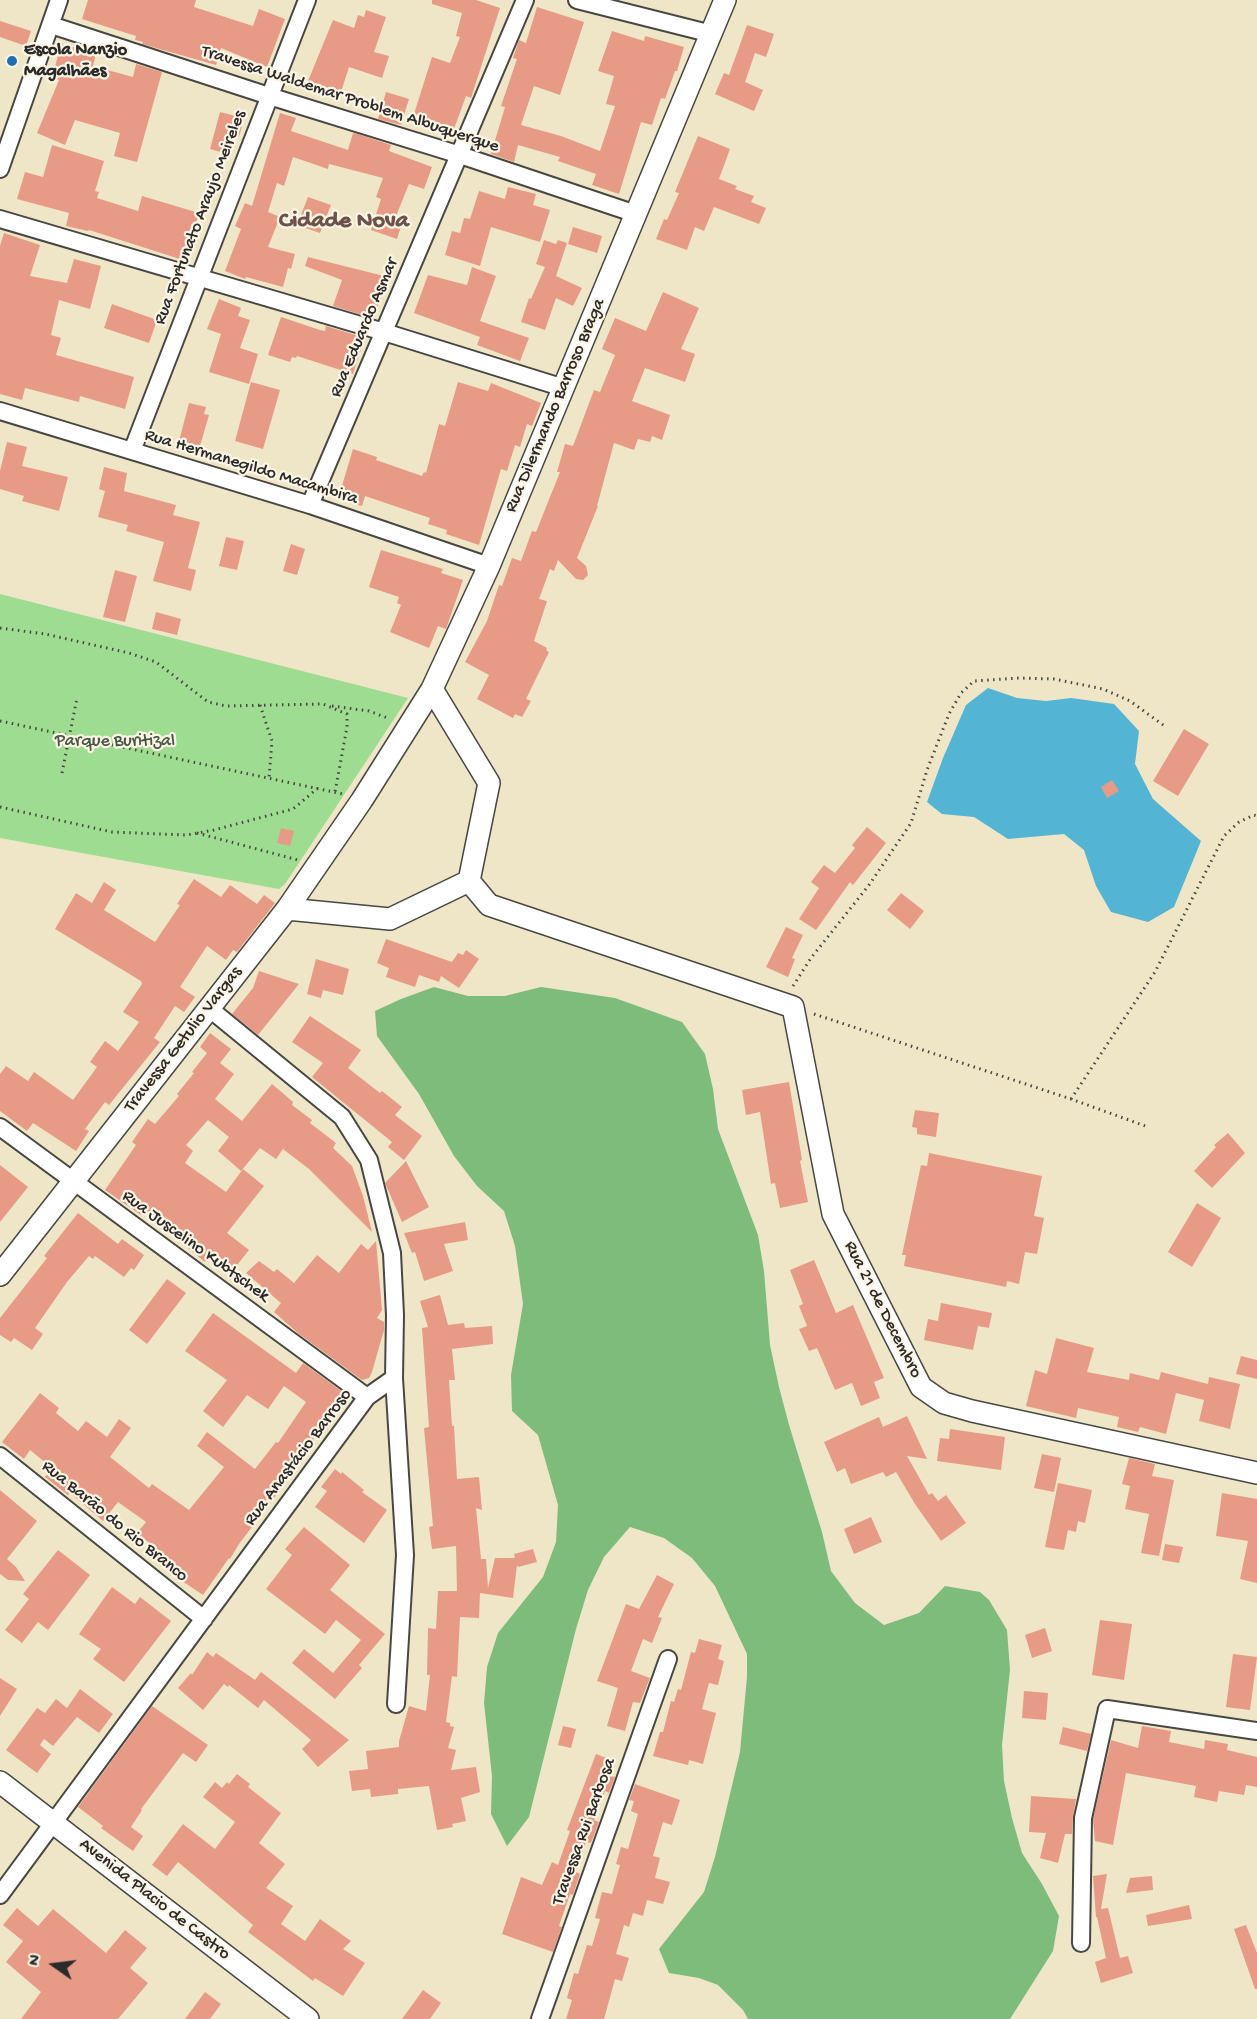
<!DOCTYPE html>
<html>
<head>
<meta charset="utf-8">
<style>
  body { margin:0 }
  #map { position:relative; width:1257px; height:2019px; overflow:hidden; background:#eee6c6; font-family:"Gochi Hand",sans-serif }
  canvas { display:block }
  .north { position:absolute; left:24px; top:1935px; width:60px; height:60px; -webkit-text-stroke:4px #fcf5e5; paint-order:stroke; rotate:284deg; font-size:16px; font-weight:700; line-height:24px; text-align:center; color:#2b2b2b }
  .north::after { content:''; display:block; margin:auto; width:21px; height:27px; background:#2b2b2b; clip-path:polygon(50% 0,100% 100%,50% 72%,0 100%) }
</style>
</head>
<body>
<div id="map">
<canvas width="1257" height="2019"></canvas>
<div class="north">N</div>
</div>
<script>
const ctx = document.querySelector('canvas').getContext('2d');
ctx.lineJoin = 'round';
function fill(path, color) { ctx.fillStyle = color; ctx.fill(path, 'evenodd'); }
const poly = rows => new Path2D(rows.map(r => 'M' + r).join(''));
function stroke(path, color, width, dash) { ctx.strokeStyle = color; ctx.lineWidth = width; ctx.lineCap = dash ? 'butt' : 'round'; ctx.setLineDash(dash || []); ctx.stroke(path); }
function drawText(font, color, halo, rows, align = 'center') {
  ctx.font = font + ' "Gochi Hand",sans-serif'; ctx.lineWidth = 4.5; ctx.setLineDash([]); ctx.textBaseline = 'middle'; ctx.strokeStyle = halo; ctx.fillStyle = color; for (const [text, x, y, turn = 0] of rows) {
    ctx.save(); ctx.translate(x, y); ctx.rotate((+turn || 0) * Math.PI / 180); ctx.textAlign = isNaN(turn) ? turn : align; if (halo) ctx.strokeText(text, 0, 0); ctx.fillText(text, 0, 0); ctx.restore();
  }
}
fill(poly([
  [0,594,408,698,285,884,279,889,0,838]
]), '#9edc91');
fill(poly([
  [434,987,468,996,505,996,541,987,615,998,682,1022,705,1054,713,1089,718,1129,758,1235,764,1271,770,1345,779,1387,789,1425,822,1532,831,1571,855,1603,884,1625,919,1613,945,1586,980,1592,989,1600,1007,1630,1010,1670,1002,1745,1004,1781,1012,1818,1022,1853,1042,1884,1059,1916,1053,1951,1010,2019,748,2019,743,2010,718,1985,699,1978,669,1973,659,1949,704,1892,715,1857,740,1752,747,1677,747,1654,715,1586,692,1558,664,1538,630,1527,604,1557,588,1590,576,1629,529,1817,507,1846,491,1814,492,1776,484,1703,487,1667,498,1633,543,1577,556,1542,558,1505,538,1435,512,1411,511,1375,523,1304,515,1246,504,1211,477,1186,454,1156,419,1094,377,1036,375,1011,401,999]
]), '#7ebc7b');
fill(poly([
  [988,688,1017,698,1046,701,1071,698,1114,704,1139,731,1135,764,1153,799,1201,841,1174,907,1148,922,1111,912,1096,886,1084,850,1064,834,1008,839,974,817,942,814,927,802,943,758,966,705]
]), '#54b4d3');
fill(poly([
  [88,0,196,0,194,7,253,26,259,9,285,19,267,67,221,48,216,65,142,44,143,42,135,40,136,36,82,19],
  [432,0,476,0,500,8,471,98,466,96,454,129,414,114,432,57,450,63,460,37,456,36,462,13,432,4],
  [537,7,584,22,560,95,534,86,521,125,561,136,600,151,615,106,606,104,614,76,598,71,612,31,644,41,645,36,684,47,677,71,675,71,665,99,661,98,652,125,641,122,619,194,592,185,596,174,558,161,560,157,518,145,514,162,491,154,505,107,501,106,517,59,513,58,519,40,526,43],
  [366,10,386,17,374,52,389,56,382,78,349,67,341,92,308,81,333,20,354,28,358,15,364,17],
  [0,21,31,31,26,46,0,37],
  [747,25,774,34,766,57,755,53,745,82,763,90,754,111,715,94,724,73,729,75],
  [61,44,96,53,93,66,133,77,136,64,162,72,137,162,114,156,120,133,75,120,65,145,37,133,59,80,52,78],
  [386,92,409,99,401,125,378,119],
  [220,112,244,118,239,137,233,136,228,154,210,149],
  [280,113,296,118,291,131,348,150,353,133,358,134,391,145,389,151,432,167,424,189,409,184,396,216,403,219,397,239,371,230,381,199,376,197,383,178,329,164,328,169,293,157,284,186,277,183,268,212,280,217,268,247,295,254,291,269,288,268,283,287,246,277,245,279,225,271,241,229,235,226,245,203,252,206],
  [698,136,730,149,719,179,737,186,735,189,754,196,751,202,766,208,759,224,714,207,704,231,695,227,687,250,656,239,664,219,667,220,679,193,675,192],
  [52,145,104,161,95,191,99,192,97,198,138,211,142,196,199,213,192,237,189,236,183,260,89,230,88,231,66,226,69,213,17,199,25,172,43,177],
  [508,187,536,194,533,205,550,210,540,242,491,227,480,266,445,255,452,231,460,233,464,218,470,219,479,191,505,199],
  [308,197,331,205,320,233,297,225],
  [573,227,602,236,597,253,568,244],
  [4,233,40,245,30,276,67,283,74,259,101,266,90,309,59,300,51,335,61,338,56,355,134,377,125,409,80,396,79,402,25,388,22,400,0,394,0,246],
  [544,240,556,244,558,240,567,243,556,276,582,288,573,306,556,298,545,330,521,322,529,298,531,299,545,267,536,264],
  [308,257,384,276,379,292,382,293,375,316,370,314,369,317,333,306,342,280,305,266],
  [472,267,496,276,480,321,529,338,520,361,477,345,480,337,414,313,428,275,467,285],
  [663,292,699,308,681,349,695,354,685,382,645,368,632,401,670,415,662,440,652,436,650,442,638,439,634,450,614,443,597,506,598,506,577,558,586,566,588,575,583,580,576,579,558,560,554,571,550,569,539,599,547,601,534,641,547,648,546,650,549,652,526,699,531,701,522,717,515,714,513,718,477,699,489,675,465,662,487,621,499,585,502,586,512,558,521,561,532,531,536,532,560,472,557,472,565,444,573,446,594,390,600,392,615,355,602,349,615,318,646,331],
  [219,299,241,308,238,316,250,320,240,348,258,354,249,384,209,372,221,334,207,329],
  [112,304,157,320,149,343,104,328],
  [281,317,320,330,325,331,326,326,362,337,361,342,363,343,353,374,297,356,296,358,292,357,290,362,268,355],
  [251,382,280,390,263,449,235,441],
  [458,382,488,391,491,383,541,403,532,426,527,424,520,447,515,445,507,471,501,469,479,545,446,534,447,530,428,524,430,518,365,496,362,506,338,499,353,449,377,457,376,460,422,476,424,472,426,473,439,424,445,426],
  [189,403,206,407,204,414,209,415,200,446,179,441],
  [7,442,27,447,22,466,68,477,59,511,22,501,24,496,0,489,0,471],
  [104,467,127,473,124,491,176,505,173,515,200,522,188,568,196,570,191,591,153,581,164,542,126,531,128,525,98,517,105,491,99,489],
  [226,537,244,541,237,570,219,566],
  [291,544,305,549,297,575,283,571],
  [381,550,443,569,441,573,463,580,446,629,438,626,429,648,390,632,401,605,397,603,399,597,369,587],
  [115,570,137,576,125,622,103,617],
  [156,612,181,619,177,635,152,629],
  [1184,729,1209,744,1178,796,1153,781],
  [1112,780,1119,791,1107,798,1101,787],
  [867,827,886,843,853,885,850,882,816,930,799,919,819,888,811,882,824,865,835,873,855,848,852,845],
  [281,828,294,831,290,846,277,843],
  [194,879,221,897,230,885,257,904,264,895,275,903,237,952,233,950,226,960,207,946,180,987,195,997,184,1012,175,1006,154,1038,160,1042,109,1105,105,1102,85,1129,89,1131,76,1151,33,1123,27,1131,0,1111,0,1074,6,1066,28,1081,34,1072,73,1100,97,1067,90,1062,105,1041,118,1051,139,1022,123,1012,142,984,141,981,55,929,76,893,92,903,104,882,116,890,104,910,155,942,180,905,177,904],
  [901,893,924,911,910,929,887,910],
  [786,927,803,935,792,958,795,959,788,977,766,967],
  [386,939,452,962,458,953,463,955,466,950,479,959,459,988,441,976,439,982,419,975,415,987,386,977,389,968,377,963],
  [316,959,349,969,343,995,323,990,321,998,307,994],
  [259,971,299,984,258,1035,232,1014,253,988],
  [310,1016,361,1050,348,1068,380,1093,382,1091,402,1107,395,1115,422,1136,404,1160,388,1147,392,1142,312,1077,323,1063,292,1042],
  [210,1033,231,1049,220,1063,234,1074,215,1099,242,1121,272,1084,285,1095,293,1102,292,1105,312,1120,310,1123,336,1143,333,1148,352,1166,363,1196,372,1232,309,1169,283,1149,276,1159,260,1148,241,1171,218,1151,229,1137,208,1120,186,1145,193,1151,185,1163,226,1192,243,1169,264,1186,227,1233,249,1250,230,1274,209,1257,205,1262,188,1248,191,1245,143,1211,141,1215,105,1190,136,1145,132,1142,148,1119,155,1124,179,1096,177,1094,194,1073,192,1072,207,1053,200,1047],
  [789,1082,802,1160,800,1161,808,1202,780,1208,775,1183,771,1184,760,1112,746,1115,742,1090],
  [915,1110,939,1113,936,1137,917,1134,917,1128,912,1127],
  [1228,1133,1245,1153,1212,1188,1194,1171,1216,1147,1214,1145],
  [929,1153,1042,1176,1034,1216,1044,1218,1037,1254,1025,1252,1019,1284,1007,1281,1006,1287,904,1266,906,1255,902,1255,921,1165,927,1166],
  [406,1161,429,1207,402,1222,385,1183],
  [0,1165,28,1187,0,1222],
  [1197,1203,1221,1218,1192,1267,1168,1252],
  [78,1213,118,1244,122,1239,144,1255,134,1270,131,1268,124,1277,95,1256,93,1259,89,1256,67,1282,35,1328,43,1334,32,1350,14,1338,11,1342,0,1335,0,1318,47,1258,44,1256],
  [465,1222,468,1240,444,1244,453,1271,424,1281,415,1252,412,1253,404,1233],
  [376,1241,382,1310,377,1318,384,1322,384,1330,372,1372,369,1378,362,1380,299,1334,274,1312,281,1303,246,1273,259,1261,274,1272,277,1269,294,1283,317,1255,339,1273,361,1244,368,1250],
  [814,1260,836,1313,853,1305,884,1378,874,1382,880,1398,861,1406,852,1383,835,1390,817,1348,809,1351,799,1329,807,1326,799,1306,803,1304,790,1270],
  [167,1279,186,1293,147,1344,129,1330],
  [440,1295,448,1325,464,1323,465,1328,492,1326,493,1344,452,1349,455,1380,449,1380,452,1426,454,1426,457,1479,479,1477,482,1510,476,1508,481,1559,486,1559,488,1588,495,1558,515,1558,514,1554,533,1549,537,1562,518,1567,517,1565,513,1598,480,1593,479,1618,460,1617,457,1677,452,1676,446,1722,450,1723,450,1726,454,1727,448,1748,456,1750,451,1770,476,1767,480,1792,461,1798,466,1821,452,1824,453,1827,437,1830,429,1786,398,1789,398,1794,371,1797,370,1789,352,1791,349,1771,368,1769,366,1751,399,1747,399,1741,409,1706,426,1711,430,1675,427,1675,428,1628,436,1629,438,1591,457,1591,456,1546,432,1549,429,1527,433,1526,424,1428,429,1427,422,1328,428,1327,420,1301],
  [941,1303,992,1313,989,1328,978,1326,973,1350,924,1340,928,1319,938,1321],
  [213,1313,296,1373,303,1363,344,1393,291,1473,292,1474,239,1544,230,1559,229,1558,203,1595,173,1575,175,1572,153,1557,157,1549,137,1533,146,1522,118,1502,103,1521,70,1493,68,1495,45,1477,52,1468,30,1450,24,1459,2,1442,40,1393,59,1408,56,1413,78,1431,86,1421,107,1437,119,1419,131,1428,110,1457,149,1488,152,1484,189,1510,224,1467,197,1446,207,1432,255,1469,276,1442,278,1443,306,1402,284,1386,268,1409,247,1395,223,1427,203,1411,227,1380,185,1351],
  [1056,1338,1094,1348,1087,1372,1129,1380,1130,1373,1159,1380,1161,1372,1208,1384,1209,1377,1240,1384,1230,1429,1199,1421,1204,1400,1176,1393,1166,1434,1140,1427,1138,1432,1117,1427,1119,1417,1078,1408,1076,1418,1026,1406,1035,1370,1047,1374],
  [1241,1356,1257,1360,1257,1379,1236,1374],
  [907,1416,927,1459,907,1456,929,1495,932,1493,938,1501,946,1495,966,1523,941,1541,915,1504,896,1472,886,1477,883,1472,851,1484,845,1468,837,1472,824,1442,879,1417,883,1427],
  [950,1429,1005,1437,1001,1470,937,1461,940,1438,949,1439],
  [1042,1454,1061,1458,1054,1492,1034,1488],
  [1129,1458,1155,1464,1152,1476,1174,1480,1159,1556,1141,1553,1149,1514,1125,1509,1130,1486,1122,1484],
  [335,1469,341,1474,342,1472,364,1490,362,1492,387,1510,364,1543,315,1507,327,1491,321,1487],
  [1058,1483,1092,1490,1085,1523,1078,1521,1076,1532,1068,1530,1064,1550,1045,1547],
  [0,1490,37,1521,7,1559,16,1567,25,1581,8,1580,0,1574],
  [1222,1493,1257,1499,1257,1583,1240,1579,1248,1541,1216,1536],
  [871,1517,882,1542,854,1554,844,1529],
  [304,1527,350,1565,330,1590,385,1634,359,1665,362,1668,335,1699,292,1663,304,1649,333,1673,361,1640,336,1620,325,1634,266,1589,292,1555,285,1549],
  [1165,1544,1183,1547,1179,1563,1162,1560],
  [58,1550,90,1575,48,1630,38,1622,22,1643,5,1630,29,1599,23,1594],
  [657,1575,674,1584,658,1617,662,1618,652,1643,643,1639,631,1671,650,1678,640,1703,633,1702,625,1731,607,1726,618,1688,597,1681,626,1604,639,1609],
  [112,1587,135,1604,140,1597,171,1621,124,1682,93,1659,101,1649,79,1634],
  [1100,1620,1132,1624,1124,1680,1092,1675],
  [1045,1628,1052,1651,1032,1658,1025,1635],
  [699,1639,722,1645,718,1659,724,1661,718,1685,709,1683,702,1709,716,1713,703,1764,689,1760,688,1765,653,1756,660,1732,663,1732,671,1701,674,1702,678,1689,681,1690,691,1652,695,1653],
  [207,1652,213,1657,216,1653,255,1680,261,1672,349,1740,318,1767,302,1749,311,1740,264,1700,258,1708,229,1685,228,1687,224,1684,203,1710,178,1688,191,1673,192,1675],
  [1233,1654,1257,1657,1250,1710,1226,1707],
  [0,1678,17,1689,0,1716],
  [80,1689,113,1714,99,1733,77,1717,53,1746,44,1739,40,1745,51,1754,37,1773,6,1750,37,1708,45,1713,56,1699,67,1708],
  [1024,1691,1048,1693,1046,1720,1022,1718],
  [152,1706,208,1745,196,1762,183,1753,141,1809,142,1810,131,1827,143,1836,133,1851,101,1828,103,1826,78,1807],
  [563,1726,576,1729,571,1748,558,1745],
  [1142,1726,1171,1731,1169,1742,1204,1749,1205,1740,1228,1744,1227,1750,1257,1757,1257,1787,1246,1785,1244,1795,1219,1791,1217,1802,1194,1797,1196,1786,1126,1773,1113,1845,1095,1841,1093,1819,1111,1740,1138,1748],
  [1063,1727,1091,1734,1087,1751,1059,1744],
  [596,1754,609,1759,606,1768,612,1770,609,1776,615,1777,609,1793,605,1791,594,1820,599,1822,591,1843,586,1842,576,1872,580,1874,573,1895,570,1894,559,1926,562,1927,553,1952,502,1934,521,1877,542,1885,552,1862,558,1865,570,1831,567,1830],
  [237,1774,250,1784,248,1787,281,1813,259,1843,285,1864,266,1888,293,1906,281,1924,305,1941,320,1919,351,1941,343,1949,365,1963,343,1996,315,1978,313,1981,248,1932,253,1925,178,1862,167,1876,152,1865,183,1824,215,1849,235,1822,203,1797,215,1782,222,1788,227,1782,229,1784],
  [635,1784,680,1800,672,1825,663,1822,653,1856,660,1858,655,1878,670,1882,663,1904,647,1900,643,1916,633,1913,629,1927,624,1925,616,1954,629,1958,622,1981,615,1979,604,2019,566,2019,572,2000,567,1998,574,1973,578,1974,587,1945,592,1946,600,1919,595,1918,602,1892,612,1894,620,1865,616,1864,621,1847,628,1849,638,1814,631,1811,634,1801,629,1800],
  [1031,1796,1076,1799,1073,1816,1072,1834,1065,1834,1058,1863,1040,1858,1046,1833,1029,1832],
  [1107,1874,1101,1909,1108,1908,1120,1958,1128,1956,1133,1973,1101,1983,1095,1962,1106,1958,1097,1917,1096,1917,1093,1876],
  [1152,1876,1153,1890,1126,1893,1130,1878],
  [1189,1905,1192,1919,1148,1926,1146,1915],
  [17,1908,38,1926,53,1909,106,1953,125,1930,147,1948,130,1968,148,1983,118,2019,21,2019,41,1992,6,1962,23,1941,3,1925],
  [1246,1925,1257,1953,1257,1989,1255,1989,1234,1929],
  [423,1990,441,2003,430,2019,402,2019],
  [205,1992,221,2004,210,2019,185,2019]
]), '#e79b86');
const minor = poly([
  [577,0,712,34],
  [51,25,269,96,460,155,636,214],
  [0,169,59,0],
  [0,219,384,332,564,388],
  [0,411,310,505,489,566],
  [132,451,307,0],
  [310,505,525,0],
  [0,1127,367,1397],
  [394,1378,405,1555,396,1704],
  [0,1456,204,1619],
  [0,1895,367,1397,394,1378,395,1315,392,1253,369,1160,342,1117,210,1009],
  [1081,1943,1083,1818,1107,1709,1257,1731],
  [540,2019,668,1659]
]);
const tertiary = poly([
  [469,881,489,905,793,1007,833,1214,921,1387,944,1403,972,1411,1257,1473],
  [287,909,390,919,469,881,489,783,432,689],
  [0,1275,287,909,362,800,432,689,489,566,725,0],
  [0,1782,308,2019]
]);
stroke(minor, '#484742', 20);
stroke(tertiary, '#484742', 24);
stroke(poly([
  [0,628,45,634,129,653,156,662,208,702,226,706,323,704,347,714,347,727,335,792],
  [260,705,272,741,269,778],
  [332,706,369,711,390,719],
  [0,721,343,794],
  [62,773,77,698],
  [0,807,112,832,187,835,214,830,293,809,318,788],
  [197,833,298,860],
  [793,986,811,958,869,885,911,823,927,770,949,714,961,693,974,681,1019,678,1054,679,1103,689,1130,701,1166,727],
  [814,1014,1071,1099,1148,1127],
  [1071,1099,1155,972,1224,836,1239,822,1254,815,1257,816]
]), '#484742', 3, [1.5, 4.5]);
stroke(minor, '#fff', 16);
stroke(tertiary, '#fff', 21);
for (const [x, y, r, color] of [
  [12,61,6,"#1f6fb2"]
]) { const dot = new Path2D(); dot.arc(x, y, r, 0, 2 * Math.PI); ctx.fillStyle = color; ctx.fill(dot); stroke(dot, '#fcf5e5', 2); }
drawText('bold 18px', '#2b2b2b', '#fcf5e5', [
  ["Escola Nanzio",24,51],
  ["Magalhães",24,72]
], 'left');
drawText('18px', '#2b2b2b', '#fcf5e5', [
  ["Travessa Waldemar Problem Albuquerque",350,100,18],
  ["Rua Fortunato Araujo Meireles",201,218,-69],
  ["Rua Eduardo Asmar",365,328,-67],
  ["Rua Dilermando Barroso Braga",556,406,-67],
  ["Rua Hermanegildo Macambira",251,468,17],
  ["Travessa Getulio Vargas",184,1040,-52],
  ["Rua Juscelino Kubtschek",195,1247,36],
  ["Rua 21 de Decembro",882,1310,63],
  ["Rua Anastácio Barroso",299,1458,-53],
  ["Rua Barão do Rio Branco",114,1522,39],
  ["Travessa Rui Barbosa",585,1832,-70],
  ["Avenida Placio de Castro",154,1900,38]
]);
drawText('18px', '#485744', '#fcf5e5', [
  ["Parque Buritizal",115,742]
]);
drawText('bold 24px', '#6d524b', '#fcf5e5', [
  ["Cidade Nova",344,222]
]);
</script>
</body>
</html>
